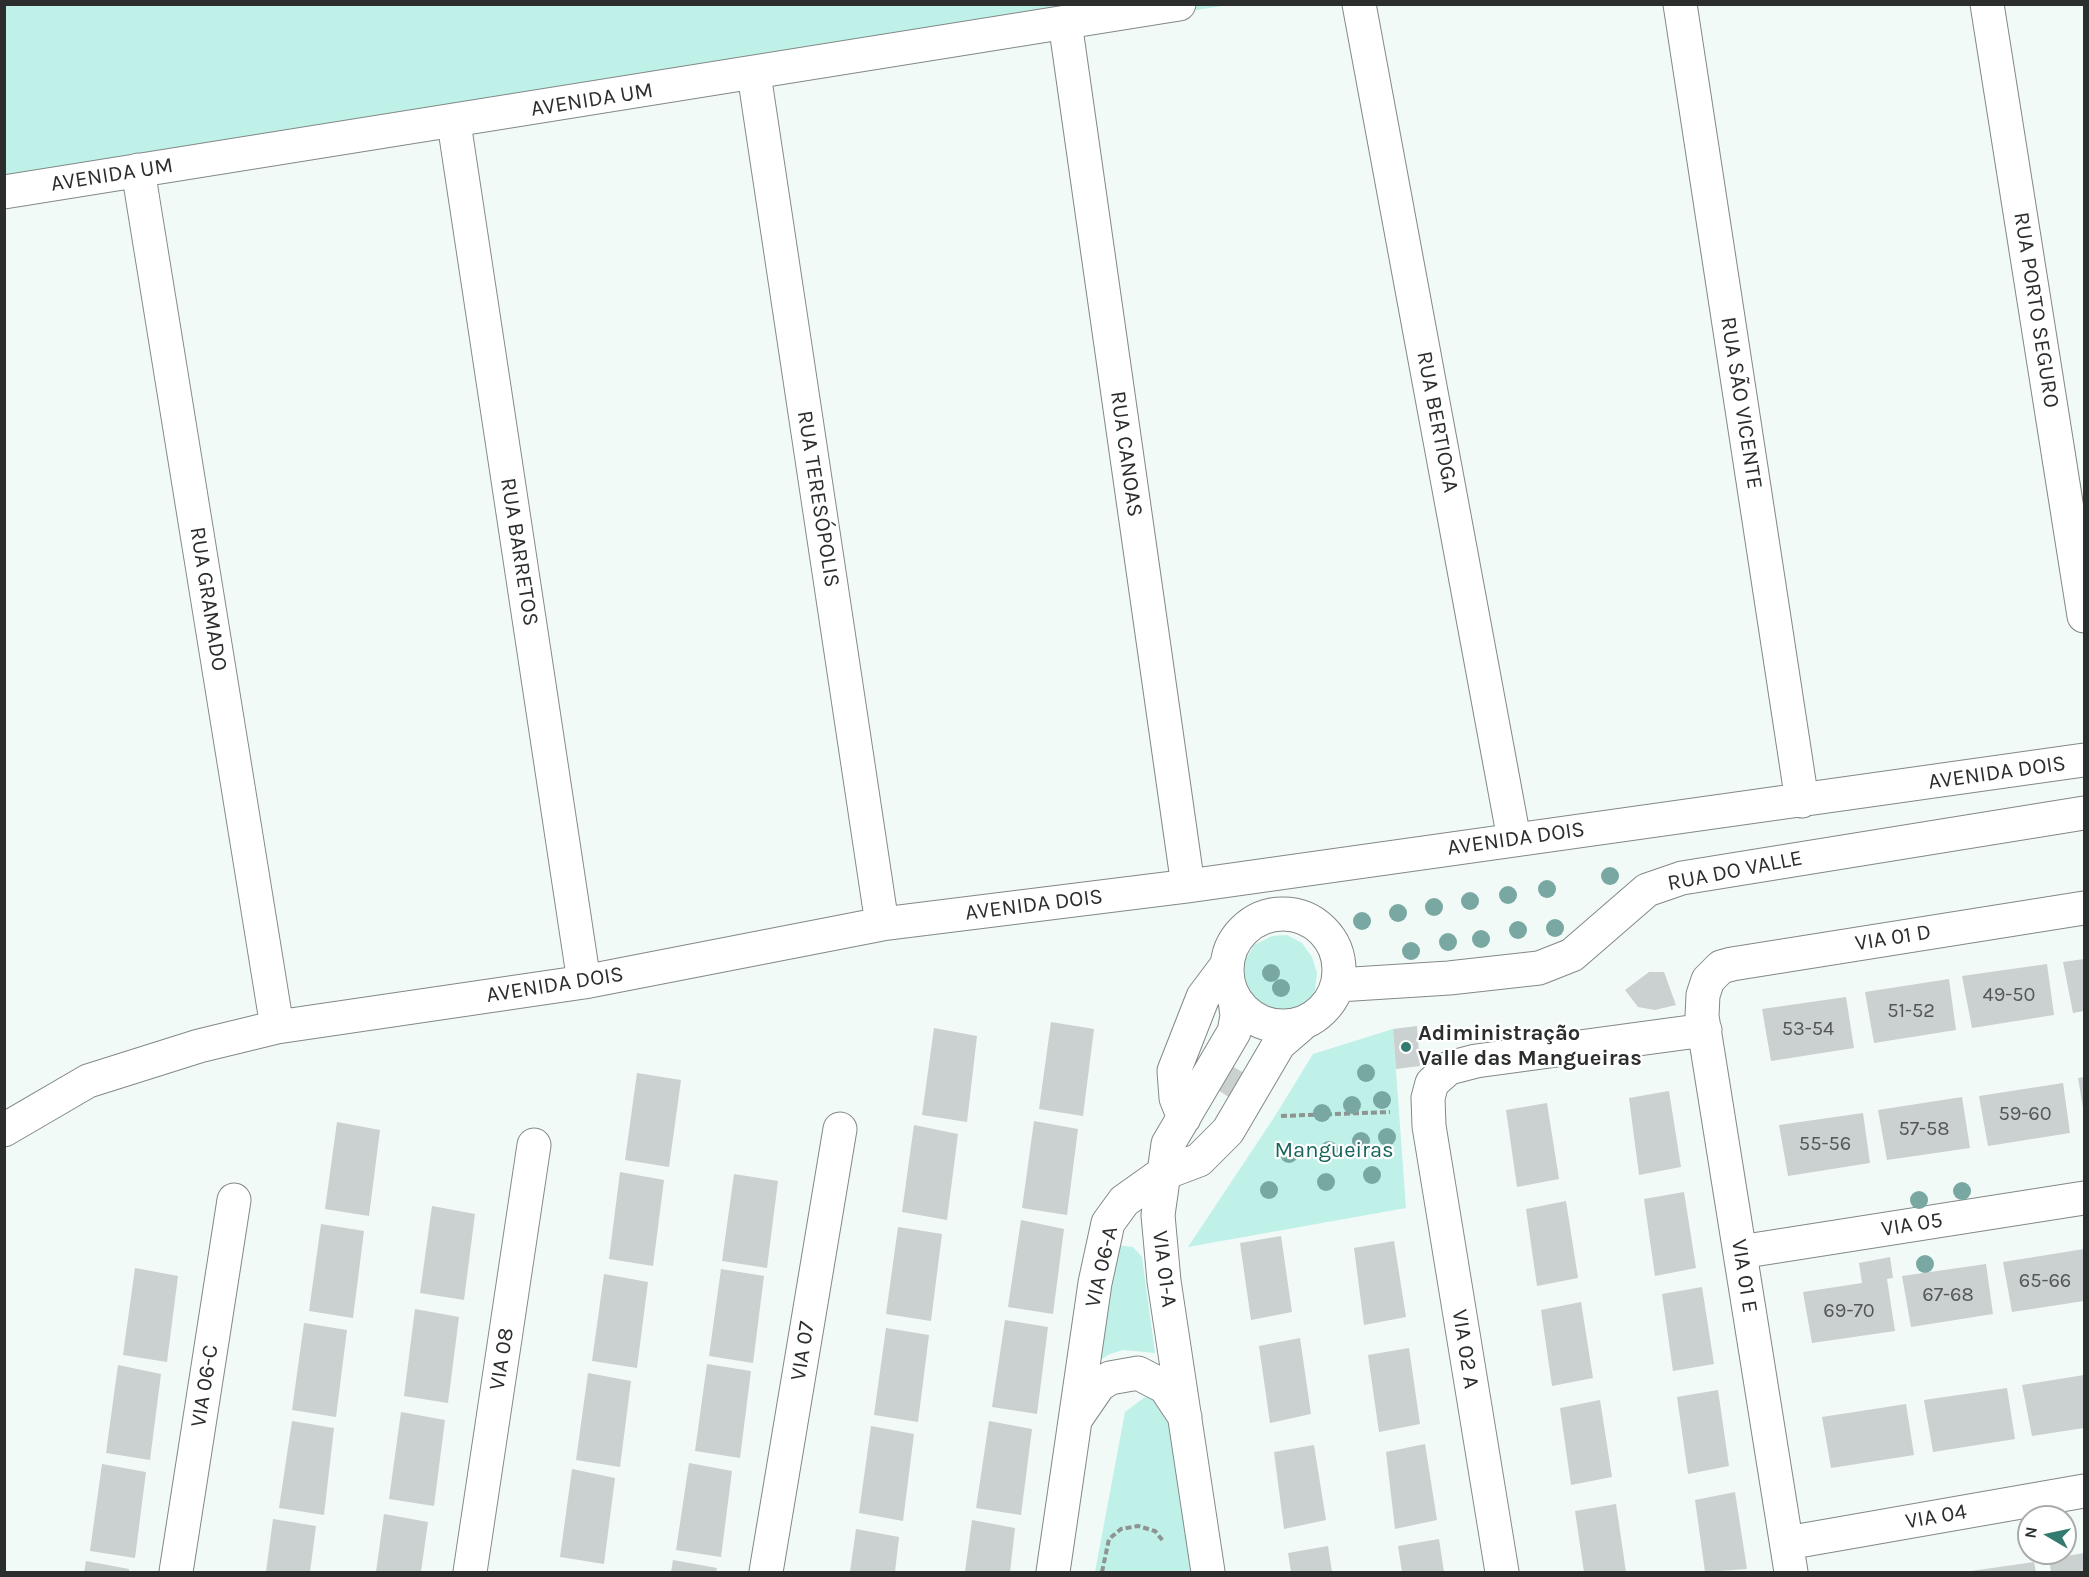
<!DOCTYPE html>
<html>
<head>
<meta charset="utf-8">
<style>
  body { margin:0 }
  #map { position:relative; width:2089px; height:1577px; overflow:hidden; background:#f2faf8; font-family:Karla,sans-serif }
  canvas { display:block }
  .frame { position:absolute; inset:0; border:6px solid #2b2e2d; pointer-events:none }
  .north { position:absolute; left:2017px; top:1505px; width:60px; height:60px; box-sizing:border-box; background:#fff; border:2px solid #aaabab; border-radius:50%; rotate:279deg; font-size:16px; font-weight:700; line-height:24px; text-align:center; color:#2b2e2d }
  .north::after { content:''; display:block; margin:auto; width:21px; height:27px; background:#337a71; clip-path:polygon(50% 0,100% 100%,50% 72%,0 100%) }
</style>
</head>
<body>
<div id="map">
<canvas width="2089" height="1577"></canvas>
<div class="frame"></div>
<div class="north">N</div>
</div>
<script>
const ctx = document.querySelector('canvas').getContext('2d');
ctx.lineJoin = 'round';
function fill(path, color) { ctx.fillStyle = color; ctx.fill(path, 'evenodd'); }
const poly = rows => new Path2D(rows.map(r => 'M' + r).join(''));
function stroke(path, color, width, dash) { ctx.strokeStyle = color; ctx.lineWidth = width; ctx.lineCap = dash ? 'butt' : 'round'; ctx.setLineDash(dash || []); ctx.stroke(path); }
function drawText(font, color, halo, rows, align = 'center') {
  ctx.font = font + ' Karla,sans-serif'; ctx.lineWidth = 4.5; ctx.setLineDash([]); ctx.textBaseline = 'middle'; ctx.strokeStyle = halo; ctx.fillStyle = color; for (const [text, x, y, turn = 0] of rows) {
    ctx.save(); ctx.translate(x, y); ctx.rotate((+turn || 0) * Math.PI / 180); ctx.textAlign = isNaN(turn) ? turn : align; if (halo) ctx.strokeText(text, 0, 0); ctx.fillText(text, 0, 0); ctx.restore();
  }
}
fill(poly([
  [5,5,1229,5,5,193],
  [1287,935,1302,943,1312,957,1317,973,1315,990,1307,1003,1299,1011,1282,1015,1269,1012,1256,1004,1249,994,1244,978,1245,961,1254,945,1272,936],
  [1393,1029,1406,1208,1188,1247,1275,1116,1313,1054],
  [1117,1245,1133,1247,1142,1257,1155,1353,1123,1350,1110,1354,1095,1363],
  [1145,1397,1159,1400,1173,1422,1196,1572,1095,1572,1125,1412]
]), '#bff1e9');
fill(poly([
  [2084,959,2084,1011,2073,1013,2063,962],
  [2047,964,2054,1015,1972,1028,1962,976],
  [1649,972,1664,972,1676,1005,1655,1010,1638,1007,1625,990],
  [1949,979,1956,1030,1874,1043,1865,992],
  [1846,997,1854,1048,1771,1061,1762,1009],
  [1051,1022,1094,1029,1083,1116,1039,1109],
  [1417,1026,1420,1066,1396,1069,1393,1029],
  [934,1028,977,1036,967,1122,922,1115],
  [1226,1063,1250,1076,1235,1101,1213,1087],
  [637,1073,681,1080,669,1167,625,1160],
  [2084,1077,2084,1108,2083,1108,2078,1078],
  [2063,1083,2070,1133,1988,1146,1979,1096],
  [1669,1091,1681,1167,1639,1175,1629,1098],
  [1962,1097,1970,1148,1887,1160,1878,1110],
  [1547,1103,1559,1179,1517,1187,1506,1110],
  [1863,1113,1870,1163,1788,1176,1779,1125],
  [1034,1121,1078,1129,1067,1215,1022,1208],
  [337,1122,380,1130,369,1216,325,1209],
  [914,1125,958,1134,947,1220,902,1212],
  [620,1172,664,1180,653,1266,609,1259],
  [734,1174,778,1181,767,1268,722,1261],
  [1684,1192,1696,1268,1655,1276,1644,1199],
  [1566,1201,1578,1278,1537,1286,1526,1209],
  [432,1206,475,1214,464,1300,420,1293],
  [1021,1220,1064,1229,1053,1314,1008,1307],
  [321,1224,364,1231,353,1318,309,1311],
  [898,1227,942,1234,931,1321,886,1314],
  [1281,1236,1292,1312,1251,1320,1240,1243],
  [1394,1241,1406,1317,1364,1325,1354,1248],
  [2084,1249,2084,1301,2012,1312,2003,1262],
  [1890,1257,1893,1278,1887,1279,1895,1331,1812,1343,1803,1292,1862,1283,1859,1263],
  [1986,1264,1993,1314,1911,1327,1902,1276],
  [135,1268,178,1276,167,1362,123,1355],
  [721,1269,764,1276,753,1363,709,1356],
  [604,1274,648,1282,637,1368,592,1361],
  [1702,1287,1714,1364,1673,1371,1662,1294],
  [1581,1302,1593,1378,1552,1386,1541,1310],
  [415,1309,459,1317,448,1403,404,1396],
  [1005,1320,1048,1327,1037,1414,992,1407],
  [304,1323,347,1330,336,1417,292,1410],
  [886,1328,929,1335,918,1422,874,1415],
  [1300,1338,1311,1414,1270,1423,1259,1346],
  [1409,1348,1420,1424,1379,1432,1368,1355],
  [707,1364,751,1371,740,1458,695,1451],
  [118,1365,161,1374,150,1460,106,1453],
  [588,1373,631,1381,620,1467,576,1460],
  [2084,1375,2084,1428,2032,1436,2022,1385],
  [2007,1388,2015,1439,1933,1452,1924,1400],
  [1718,1390,1729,1466,1688,1474,1677,1397],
  [1600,1400,1612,1477,1571,1485,1560,1408],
  [1906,1404,1914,1455,1831,1468,1822,1417],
  [401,1412,445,1420,434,1506,389,1499],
  [292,1421,334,1428,324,1515,279,1508],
  [989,1421,1032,1429,1021,1515,976,1508],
  [871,1426,914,1434,903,1521,859,1513],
  [1425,1444,1437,1520,1395,1529,1386,1452],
  [1314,1445,1326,1520,1284,1529,1274,1452],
  [689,1463,732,1471,721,1557,676,1550],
  [102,1464,146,1472,135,1558,90,1551],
  [572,1469,615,1478,604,1564,560,1557],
  [1735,1492,1747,1569,1705,1572,1695,1500],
  [1616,1504,1626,1572,1584,1572,1575,1511],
  [384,1514,428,1522,421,1572,376,1572],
  [273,1519,316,1526,310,1572,266,1572],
  [972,1520,1015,1528,1010,1572,965,1572],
  [856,1529,899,1537,895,1572,850,1572],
  [1439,1539,1444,1572,1402,1572,1398,1546],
  [1328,1546,1332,1572,1291,1572,1288,1553],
  [2084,1553,2084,1572,2051,1572,2049,1559],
  [673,1560,717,1568,716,1572,671,1572],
  [86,1561,129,1569,129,1572,84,1572],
  [2034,1562,2036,1572,1971,1572,1971,1571]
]), '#cad1d0');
const street = poly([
  [1359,4,1514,839],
  [1680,4,1802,801],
  [1987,4,2084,616],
  [1065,22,1188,886],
  [754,74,882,924],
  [454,123,584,982],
  [138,170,277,1027],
  [4,192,1179,4],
  '1227 970a56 56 0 1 1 112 0a56 56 0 1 1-112 0Z',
  [1338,985,1449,978,1539,968,1572,955,1647,890,1682,878,2084,813],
  [1184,1118,1176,1098,1174,1071,1203,997,1227,965],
  [4,1130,88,1081,199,1046,277,1027,584,982,882,924,1188,886,2084,760],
  [1740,1252,2084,1198],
  [1077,1417,1099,1385,1110,1378,1138,1373,1165,1387,1185,1417],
  [1787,1543,2084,1491],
  [176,1572,234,1200],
  [470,1572,534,1145],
  [766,1572,840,1129],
  [1053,1572,1095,1283,1108,1223,1124,1201,1162,1174,1199,1160,1228,1131,1279,1044,1301,1025],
  [1208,1572,1164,1281,1158,1215,1168,1144,1234,1032,1237,1016,1235,1000],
  [1502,1572,1429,1126,1428,1098,1432,1083,1449,1068,1476,1061,1705,1030],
  [1791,1572,1702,1016,1703,995,1708,980,1721,967,1732,964,2084,908]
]);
stroke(street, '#828987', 35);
stroke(poly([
  [1281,1116,1390,1112],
  [1102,1572,1109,1539,1121,1529,1138,1526,1155,1531,1163,1541]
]), '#8e9492', 4, [6, 3]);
stroke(street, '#fff', 33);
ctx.fillStyle = '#79a8a2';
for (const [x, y] of [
  [1610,876],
  [1547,889],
  [1508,895],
  [1470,901],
  [1434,907],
  [1398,913],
  [1362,921],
  [1555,928],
  [1518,930],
  [1481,939],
  [1448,942],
  [1411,951],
  [1271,973],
  [1281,988],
  [1366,1073],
  [1382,1100],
  [1352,1105],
  [1322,1113],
  [1387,1137],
  [1361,1141],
  [1329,1150],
  [1289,1154],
  [1372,1175],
  [1326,1182],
  [1269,1190],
  [1962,1191],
  [1919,1200],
  [1925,1264]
]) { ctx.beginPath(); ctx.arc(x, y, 9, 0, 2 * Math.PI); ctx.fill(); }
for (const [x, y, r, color] of [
  [1406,1047,6,"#337a71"]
]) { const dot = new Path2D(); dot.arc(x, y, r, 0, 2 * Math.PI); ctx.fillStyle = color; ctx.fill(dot); stroke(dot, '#fff', 2); }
drawText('20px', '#535756', null, [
  ["49-50",2009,995],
  ["51-52",1911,1011],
  ["53-54",1808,1029],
  ["59-60",2025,1114],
  ["57-58",1924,1129],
  ["55-56",1825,1144],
  ["65-66",2045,1281],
  ["67-68",1948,1295],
  ["69-70",1849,1311]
]);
drawText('22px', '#2b2e2d', '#fff', [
  ["AVENIDA UM",592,100,-9],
  ["AVENIDA UM",112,175,-9],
  ["RUA PORTO SEGURO",2036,310,81],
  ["RUA SÃO VICENTE",1741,403,81],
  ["RUA BERTIOGA",1437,422,79],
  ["RUA CANOAS",1126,454,82],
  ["RUA TERESÓPOLIS",818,499,81],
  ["RUA BARRETOS",519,552,81],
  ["RUA GRAMADO",208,599,81],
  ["AVENIDA DOIS",1997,773,-8],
  ["AVENIDA DOIS",1516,839,-8],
  ["RUA DO VALLE",1735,871,-11],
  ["AVENIDA DOIS",1034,905,-7],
  ["VIA 01 D",1893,938,-9],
  ["AVENIDA DOIS",555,985,-9],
  ["VIA 05",1912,1225,-9],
  ["VIA 06-A",1102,1267,-77],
  ["VIA 01-A",1164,1269,83],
  ["VIA 01 E",1744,1276,81],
  ["VIA 02 A",1465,1349,81],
  ["VIA 07",803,1351,-81],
  ["VIA 08",502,1359,-81],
  ["VIA 06-C",205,1386,-81],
  ["VIA 04",1936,1517,-10]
]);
drawText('bold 22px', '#2b2e2d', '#fff', [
  ["Adiministração",1418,1034],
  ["Valle das Mangueiras",1418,1059]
], 'left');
drawText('22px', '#16645c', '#fff', [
  ["Mangueiras",1334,1151]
]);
</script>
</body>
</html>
